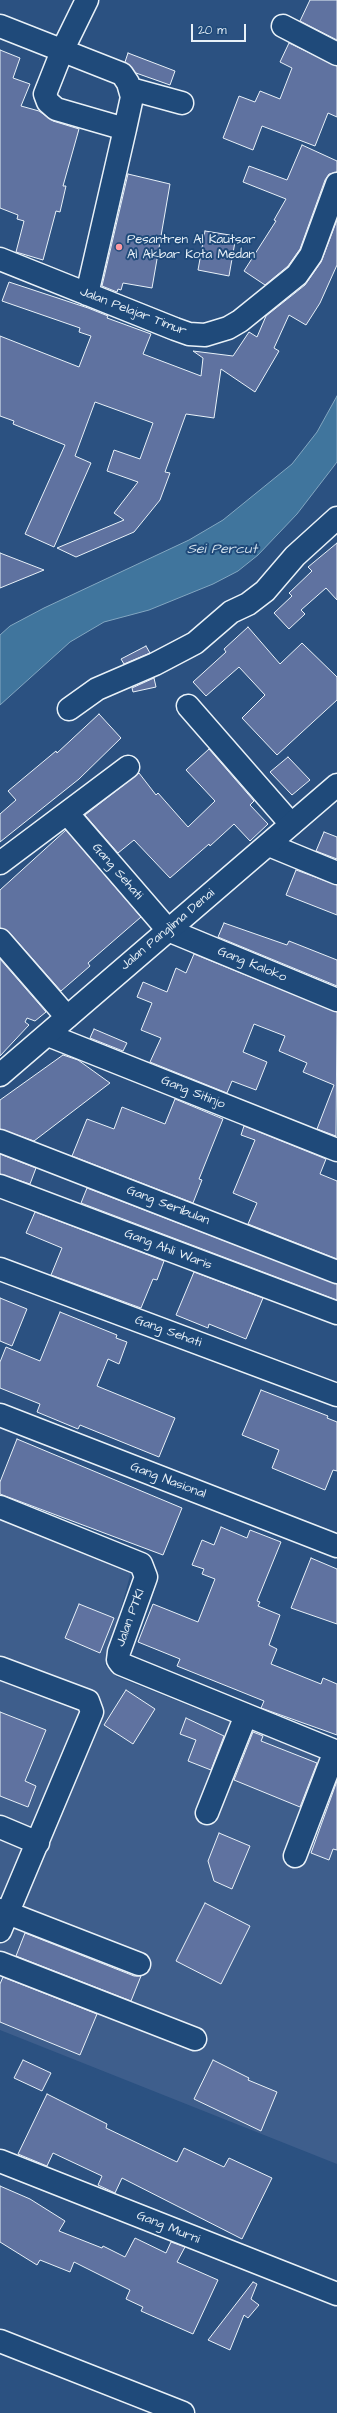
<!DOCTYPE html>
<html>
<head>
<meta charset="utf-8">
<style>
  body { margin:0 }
  #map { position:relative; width:337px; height:2413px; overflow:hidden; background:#2b5181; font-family:"Architects Daughter",sans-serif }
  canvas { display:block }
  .scale { position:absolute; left:191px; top:24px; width:55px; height:18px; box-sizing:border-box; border:2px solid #e8f1f8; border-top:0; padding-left:5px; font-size:12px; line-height:14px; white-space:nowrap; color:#e8f1f8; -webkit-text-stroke:3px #1f4a7a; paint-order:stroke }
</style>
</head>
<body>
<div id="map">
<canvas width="337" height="2413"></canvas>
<div class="scale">20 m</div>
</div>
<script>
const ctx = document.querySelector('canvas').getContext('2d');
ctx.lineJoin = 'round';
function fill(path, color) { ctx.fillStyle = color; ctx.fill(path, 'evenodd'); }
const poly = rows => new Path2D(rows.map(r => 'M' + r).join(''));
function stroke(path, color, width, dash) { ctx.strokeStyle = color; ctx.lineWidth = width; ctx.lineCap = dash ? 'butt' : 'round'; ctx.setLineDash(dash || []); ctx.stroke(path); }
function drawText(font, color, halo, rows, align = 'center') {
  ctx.font = font + ' "Architects Daughter",sans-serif'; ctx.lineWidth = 4; ctx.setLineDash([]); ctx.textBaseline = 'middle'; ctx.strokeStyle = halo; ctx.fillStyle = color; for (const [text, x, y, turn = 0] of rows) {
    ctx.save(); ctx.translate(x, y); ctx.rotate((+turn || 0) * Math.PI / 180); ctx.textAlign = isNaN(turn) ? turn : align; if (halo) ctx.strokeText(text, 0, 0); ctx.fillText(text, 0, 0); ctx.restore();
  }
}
fill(poly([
  [0,1513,133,1565,105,1665,117,1677,337,1764,337,2164,0,2030]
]), '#3e5e8c');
const water = poly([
  [337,396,337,462,297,514,258,555,238,571,213,584,149,610,104,622,70,642,0,705,0,635,10,626,44,608,189,540,223,520,292,464,317,432,337,396]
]);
fill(water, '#40759d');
stroke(water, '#83a7c1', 1);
const building = poly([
  [310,0,337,0,337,40,300,21,310,0],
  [289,43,337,66,337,117,328,113,315,146,262,126,253,150,223,138,239,96,255,102,260,91,280,99,292,68,280,62,289,43],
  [0,50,20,58,13,78,30,84,21,106,39,111,53,121,79,129,63,186,66,186,60,212,56,211,43,260,16,252,24,221,17,219,18,215,0,208,0,50],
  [128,53,175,71,170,85,136,73,125,62,128,53],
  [302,145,337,161,337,172,329,174,325,180,300,249,288,266,265,285,244,271,276,221,274,220,286,199,243,182,249,166,287,180,302,145],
  [128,174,170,184,152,288,123,283,121,290,118,289,117,292,102,286,128,174],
  [337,220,337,265,320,303,306,325,289,315,274,348,279,351,255,392,221,369,214,418,186,414,165,472,170,473,160,500,134,532,76,557,57,548,124,520,114,513,138,482,107,471,114,450,140,459,153,423,95,402,75,456,91,463,54,547,25,534,65,445,13,424,14,421,0,416,0,336,79,367,91,336,79,332,80,328,2,301,9,282,88,308,108,316,107,318,151,334,143,354,201,376,203,358,193,351,233,356,249,332,257,337,266,316,305,285,321,262,337,220],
  [205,231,236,236,229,276,198,270,205,231],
  [337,543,337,600,326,588,301,610,305,614,289,629,274,613,292,596,289,593,312,571,308,567,337,543],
  [0,553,44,570,0,588,0,553],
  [248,627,280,664,302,643,337,677,337,700,277,755,242,718,265,695,239,667,206,696,193,682,226,652,224,649,248,627],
  [146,646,150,653,124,664,121,659,146,646],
  [154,678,156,687,133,692,132,688,154,678],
  [99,714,121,738,79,779,0,842,0,814,16,800,8,791,56,751,57,753,99,714],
  [209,749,254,801,250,805,268,824,250,841,234,824,210,846,209,844,170,878,134,840,118,853,85,815,139,773,156,795,158,793,188,827,215,801,186,770,209,749],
  [288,757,310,780,292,795,270,772,288,757],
  [66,830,141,917,88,963,90,966,61,991,9,932,0,928,0,890,66,830],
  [324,832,337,837,337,859,316,851,324,832],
  [296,870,337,885,337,915,286,895,296,870],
  [224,923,287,945,289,941,337,960,337,986,218,937,224,923],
  [194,954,337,1012,336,1136,317,1129,334,1085,303,1072,307,1063,279,1051,285,1036,254,1024,243,1052,267,1062,256,1090,232,1081,227,1093,150,1062,161,1038,141,1030,152,1003,137,997,143,982,167,992,176,968,186,973,194,954],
  [0,959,46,1012,35,1021,27,1018,25,1022,29,1025,0,1056,0,959],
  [94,1029,127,1043,123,1051,90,1038,94,1029],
  [63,1055,78,1060,110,1083,34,1141,0,1129,0,1100,63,1055],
  [175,1099,223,1119,199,1179,202,1180,193,1203,72,1156,87,1119,114,1129,122,1107,165,1124,175,1099],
  [244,1126,326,1159,320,1174,337,1181,337,1259,248,1224,257,1203,233,1193,255,1140,241,1135,244,1126],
  [0,1154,36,1168,30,1184,0,1174,0,1154],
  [87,1188,337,1284,337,1300,81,1203,87,1188],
  [35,1212,164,1261,157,1280,153,1279,141,1308,51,1275,62,1248,26,1233,35,1212],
  [194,1272,263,1298,246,1339,209,1324,208,1328,176,1315,194,1272],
  [0,1298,27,1309,12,1346,0,1341,0,1298],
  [60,1312,117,1335,116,1338,127,1342,119,1364,108,1359,97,1386,175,1418,159,1457,80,1425,78,1429,37,1412,40,1404,0,1388,0,1362,6,1347,40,1361,60,1312],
  [261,1390,328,1416,327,1418,337,1422,337,1471,333,1470,325,1490,272,1468,279,1450,242,1435,261,1390],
  [17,1439,182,1508,163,1555,0,1494,0,1482,17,1439],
  [221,1527,247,1538,250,1530,281,1542,257,1601,260,1602,258,1606,280,1615,269,1645,277,1649,271,1664,321,1684,323,1678,337,1684,337,1735,261,1708,264,1701,177,1666,180,1659,138,1642,153,1604,198,1622,215,1579,202,1574,204,1569,192,1565,202,1540,214,1545,221,1527],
  [311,1558,337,1569,337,1624,291,1608,311,1558],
  [79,1604,114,1618,100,1653,65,1638,79,1604],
  [126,1690,155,1709,133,1744,104,1725,126,1690],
  [0,1712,46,1730,25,1781,36,1786,28,1807,0,1796,0,1712],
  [186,1718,224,1736,211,1770,188,1761,196,1740,180,1734,186,1718],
  [253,1732,263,1736,261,1741,317,1763,300,1807,234,1780,253,1732],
  [337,1781,337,1850,333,1849,329,1860,311,1853,337,1781],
  [219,1833,250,1846,232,1889,214,1881,208,1861,219,1833],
  [205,1903,250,1926,221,1984,176,1961,205,1903],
  [25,1933,134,1976,141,1976,131,2001,16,1956,25,1933],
  [3,1977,97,2014,80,2055,0,2022,0,1984,3,1977],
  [23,2060,51,2073,42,2091,14,2078,23,2060],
  [213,2060,249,2078,248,2080,277,2092,261,2131,194,2099,213,2060],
  [47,2094,107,2124,106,2128,177,2162,184,2148,224,2167,229,2158,272,2178,242,2239,122,2178,115,2193,98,2185,102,2176,53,2153,47,2166,18,2154,47,2094],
  [0,2186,30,2199,65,2221,59,2231,102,2248,103,2246,125,2257,135,2238,166,2253,171,2242,185,2247,177,2262,218,2280,193,2334,141,2311,143,2307,126,2299,130,2290,74,2262,70,2272,40,2260,37,2265,0,2242,0,2186],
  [253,2282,257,2284,251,2299,259,2305,248,2318,244,2315,230,2350,208,2340,253,2282]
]);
fill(building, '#5f72a0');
stroke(building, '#e8f1f8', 1);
const minor = poly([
  [0,26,122,74,128,83,132,97,125,129],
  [283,26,337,54],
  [131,89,182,103],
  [0,259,175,329,189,334,205,335,228,328,240,321,297,275,311,255,337,184],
  [87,294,125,129,56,109,48,102,45,94,62,51,87,0],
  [188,706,291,824],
  [69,709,97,689,155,664,195,643,231,612,248,604,265,591,295,556,337,518],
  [67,813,168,930,337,1000],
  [269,845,337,873],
  [0,863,128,767],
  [0,940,67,1017],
  [48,1035,337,1150],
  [0,1141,337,1272],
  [0,1186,337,1313],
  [0,1269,337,1395],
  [0,1415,337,1546],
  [0,1507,141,1564,146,1577,119,1652,118,1660,121,1664,337,1752],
  [0,1668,88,1701,92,1712,0,1931],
  [207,1813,246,1715],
  [0,1827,38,1843],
  [295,1856,335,1751],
  [0,1910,139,1964],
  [0,1963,195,2039],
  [0,2161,337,2294],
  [0,2341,183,2413]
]);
const major = poly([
  [0,1075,337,785]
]);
stroke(minor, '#e8f1f8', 25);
stroke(major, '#e8f1f8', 25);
stroke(minor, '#1f4a7a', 22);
stroke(major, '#1f4a7a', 22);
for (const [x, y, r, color] of [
  [119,247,4,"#ff9aa2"]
]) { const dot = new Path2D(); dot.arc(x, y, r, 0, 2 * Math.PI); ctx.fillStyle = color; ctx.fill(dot); stroke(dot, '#1f4a7a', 1.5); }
drawText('13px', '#e8f1f8', '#1f4a7a', [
  ["Pesantren Al Kautsar",127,240],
  ["Al Akbar Kota Medan",127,255]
], 'left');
drawText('13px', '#e8f1f8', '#1f4a7a', [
  ["Jalan Pelajar Timur",133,312,21],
  ["Gang Sehati",117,872,49],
  ["Jalan Panglima Denai",168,930,-40],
  ["Gang Kaloko",252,965,22],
  ["Gang Sitinjo",193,1093,22],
  ["Gang Seribulan",168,1206,21],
  ["Gang Ahli Waris",168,1250,21],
  ["Gang Sehati",168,1332,20],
  ["Gang Nasional",168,1481,21],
  ["Jalan PTKI",131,1618,-70],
  ["Gang Murni",168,2228,22]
]);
drawText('italic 14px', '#cfdeea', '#1f4a7a', [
  ["Sei Percut",222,550]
]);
</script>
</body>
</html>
